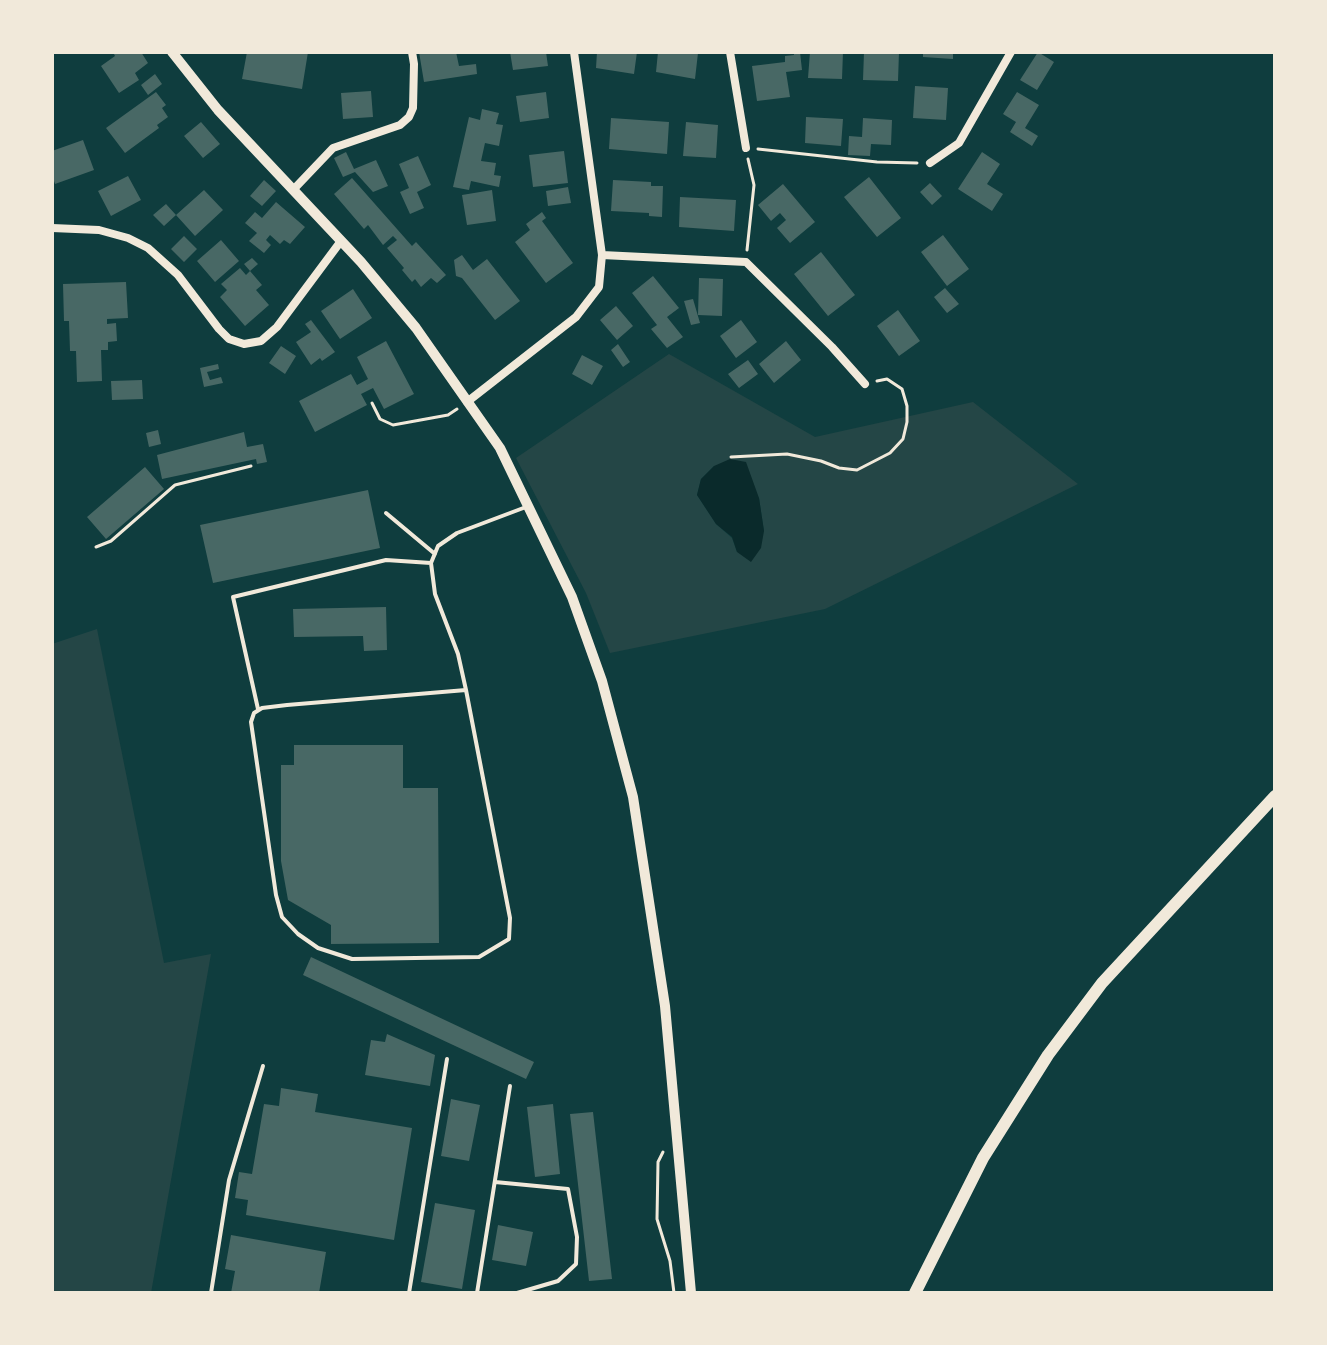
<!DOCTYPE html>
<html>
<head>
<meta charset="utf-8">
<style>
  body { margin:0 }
  #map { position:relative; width:1327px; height:1345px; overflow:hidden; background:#0f3d3e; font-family:"Libre Baskerville",serif }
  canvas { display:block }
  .frame { position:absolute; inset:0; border:54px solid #f1e9da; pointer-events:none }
</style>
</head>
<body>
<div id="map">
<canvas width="1327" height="1345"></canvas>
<div class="frame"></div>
</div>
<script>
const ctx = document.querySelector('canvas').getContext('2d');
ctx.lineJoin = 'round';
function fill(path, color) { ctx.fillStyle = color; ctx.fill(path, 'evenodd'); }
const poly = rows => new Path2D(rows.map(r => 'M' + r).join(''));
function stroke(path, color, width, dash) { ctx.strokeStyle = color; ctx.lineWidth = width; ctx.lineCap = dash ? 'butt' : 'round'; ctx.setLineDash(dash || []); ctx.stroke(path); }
fill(poly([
  [669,354,815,437,973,402,1078,484,825,609,610,653,586,593,516,458],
  [714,466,759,498,764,531,737,552,732,538,716,524,697,495,701,479],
  [97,629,164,963,211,954,151,1293,52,1293,52,644]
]), '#244646');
fill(poly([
  [730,459,746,462,759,498,764,531,761,548,751,562,737,552,732,537,716,524,697,495,701,479,714,466]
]), '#0a2a2b');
fill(poly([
  [113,52,141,52,148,63,135,73,139,80,119,93,101,66,115,56],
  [247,52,308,52,302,89,242,79],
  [419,52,456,52,459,66,476,64,477,74,424,82],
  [510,52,546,52,548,66,513,70],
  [597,52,637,52,634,74,596,68],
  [658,52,698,53,695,79,656,72],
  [794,52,800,52,802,70,786,72,790,97,757,101,752,66,785,62,785,56,794,55],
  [810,52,843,52,842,79,808,78],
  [864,52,899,52,898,81,863,80],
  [923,52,953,52,953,59,923,57],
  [1038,52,1054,62,1037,90,1020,80],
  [155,74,162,84,148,95,141,85],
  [915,86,948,88,946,120,913,118],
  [371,91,373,117,343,119,341,93],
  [156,92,166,105,162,108,168,117,157,125,159,128,125,153,106,128],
  [546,92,549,118,520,122,516,96],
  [1017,92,1039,105,1025,128,1038,136,1032,146,1010,132,1016,122,1003,114],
  [482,109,499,113,496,124,503,125,499,146,485,143,481,161,496,163,494,175,501,176,499,187,471,181,469,190,453,187,469,117,480,120],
  [806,117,843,119,841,146,805,143],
  [611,118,669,122,667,154,609,149],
  [863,118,892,120,891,145,871,144,870,156,848,155,849,136,862,137],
  [201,122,220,144,203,158,184,136],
  [686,122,718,125,716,158,683,156],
  [83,140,94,170,55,184,52,175,52,151],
  [564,151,568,183,533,187,529,155],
  [346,152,354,169,376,160,388,186,373,192,355,172,343,177,334,158],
  [982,152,1000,164,987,184,1003,194,992,211,958,189],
  [418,156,431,185,417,192,424,208,410,214,400,192,409,188,399,164],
  [128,176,141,200,111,216,98,191],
  [869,177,901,218,877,237,844,197],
  [352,178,412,246,416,242,446,275,437,283,431,278,421,287,415,279,412,282,402,270,404,268,387,248,397,240,393,236,383,245,368,225,364,229,334,194],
  [264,180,276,191,262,206,250,196],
  [613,180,651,182,651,186,663,186,662,217,649,216,649,213,611,211],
  [930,183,942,196,932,205,920,192],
  [783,184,815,222,790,243,777,228,786,220,780,213,771,221,758,205],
  [568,187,571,203,548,206,546,191],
  [204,190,223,210,195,236,176,215],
  [492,190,496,221,467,225,462,195],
  [680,197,736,200,734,231,679,227],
  [276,202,305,227,290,244,284,240,280,244,270,235,266,240,271,245,264,253,249,241,257,233,245,223,255,212,262,218],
  [166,204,176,215,164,226,153,215],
  [542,212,546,218,542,221,573,263,546,283,515,242,530,230,526,224],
  [943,235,969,269,947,286,921,252],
  [184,236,197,249,184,262,171,249],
  [221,240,239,261,215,282,197,261],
  [821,252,855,295,828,316,794,274],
  [462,255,473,270,487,259,520,301,495,320,462,278,456,276,454,260],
  [252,258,258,264,250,271,262,285,256,290,269,305,245,326,220,297,227,290,221,284,240,268,246,275,250,271,244,264],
  [653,276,679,308,667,317,683,337,667,348,651,329,657,325,632,293],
  [699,278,723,279,722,316,698,315],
  [126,282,128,318,107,319,107,324,116,323,117,341,108,342,108,350,101,350,102,381,77,382,76,351,70,351,69,321,64,321,63,284],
  [945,288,959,304,947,313,934,297],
  [353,289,372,318,340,339,321,311],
  [693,299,700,323,691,325,684,301],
  [616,306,633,326,617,340,600,320],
  [898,310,920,341,899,356,877,326],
  [311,320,335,352,322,361,320,358,311,365,296,342,311,332,305,324],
  [741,320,757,342,736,358,720,336],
  [386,341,414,394,384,409,373,388,361,394,367,405,315,432,299,401,351,374,357,385,368,379,357,357],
  [786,341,801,360,774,383,759,364],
  [618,344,630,362,623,367,611,350],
  [281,346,296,356,285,374,269,363],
  [582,355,603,366,592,385,572,374],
  [748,360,758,374,739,388,728,374],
  [218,364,219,369,207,372,210,380,221,377,223,383,204,387,200,368],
  [142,380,143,399,112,400,111,381],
  [158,430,161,444,149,447,146,433],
  [244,432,247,447,263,444,267,462,257,464,256,459,162,479,157,455],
  [145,467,164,489,106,539,87,517],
  [368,490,380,548,213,583,200,525],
  [386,607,387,650,364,651,363,636,294,637,293,609],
  [294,745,403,745,403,788,438,788,439,943,331,944,331,925,288,900,281,861,281,765,294,765],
  [311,957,534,1062,526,1079,303,975],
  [387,1034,435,1055,430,1086,365,1075,371,1040,385,1042],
  [281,1088,318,1094,315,1112,412,1128,394,1240,246,1215,248,1200,235,1198,239,1172,252,1174,264,1104,279,1106],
  [451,1099,480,1105,469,1161,441,1156],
  [553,1104,560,1174,535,1177,527,1107],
  [593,1112,612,1279,589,1281,570,1114],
  [435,1203,475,1210,462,1289,421,1282],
  [498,1225,533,1232,526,1266,492,1260],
  [231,1235,326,1252,319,1293,231,1293,235,1271,225,1269]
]), '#486865');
stroke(poly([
  [758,149,877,162,917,163],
  [747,250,754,185,748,159],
  [372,403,380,419,393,425,448,415,457,409],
  [731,457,787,454,821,461,839,468,857,470,890,453,903,439,907,422,907,406,902,389,887,379,877,381],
  [96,547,111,541,175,485,251,466],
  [663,1152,658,1162,657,1219,670,1261,674,1293]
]), '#f1e9da', 3);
stroke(poly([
  [386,513,435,554],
  [466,690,287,705,262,708,254,713,251,722,276,895,282,917,298,934,318,948,352,959,479,957,509,939,510,918,466,690,458,654,435,594,431,563,438,546,457,533,526,507],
  [258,709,233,597,386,560,431,563],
  [495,1182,568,1189,577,1237,576,1264,558,1281,517,1293],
  [211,1293,229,1180,263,1066],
  [409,1293,447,1059],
  [477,1293,510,1086]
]), '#f1e9da', 4);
stroke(poly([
  [730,52,746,148],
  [930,163,959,143,1011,52],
  [293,190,333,148,400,125,409,117,413,108,414,64,412,52],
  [52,228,99,230,128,238,148,248,178,275,219,329,229,339,244,344,261,341,277,327,341,241],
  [602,255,746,262,832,347,865,384],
  [467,402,576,317,599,287,602,255,574,52]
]), '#f1e9da', 8);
stroke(poly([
  [172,52,218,110,361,262,416,328,500,448,572,597,602,681,633,797,665,1006,691,1293]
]), '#f1e9da', 10);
stroke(poly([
  [915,1293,983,1158,1048,1055,1102,983,1275,796]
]), '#f1e9da', 12);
</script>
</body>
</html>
